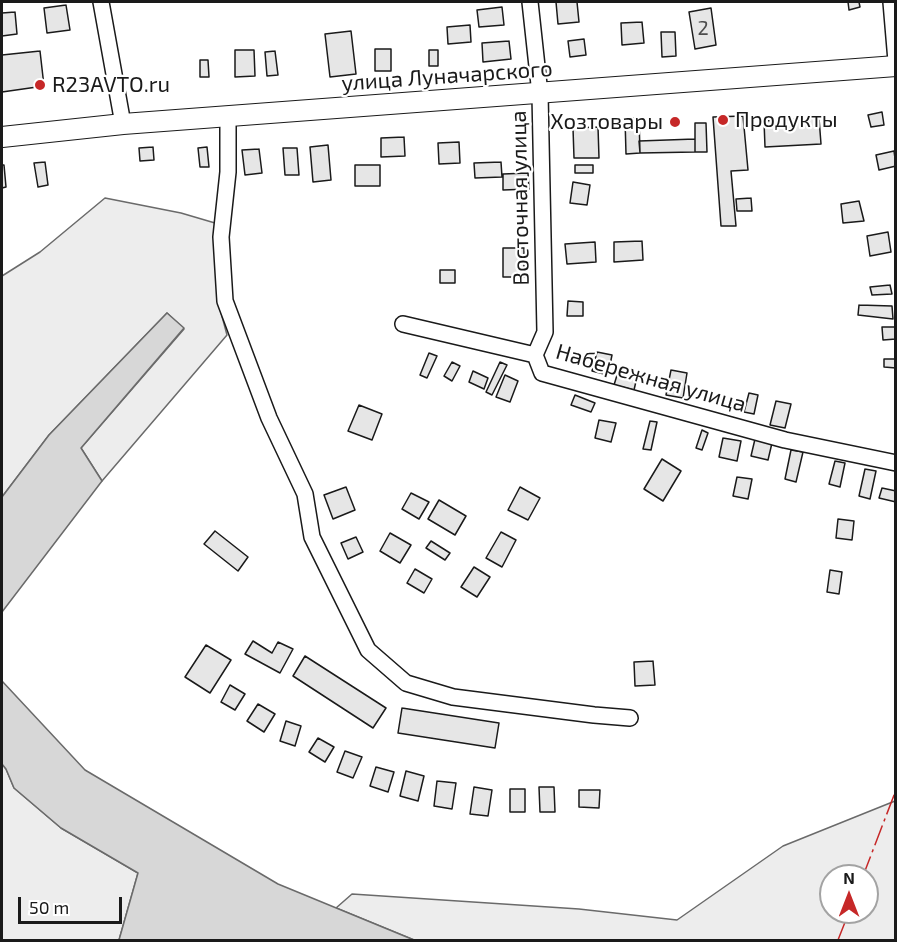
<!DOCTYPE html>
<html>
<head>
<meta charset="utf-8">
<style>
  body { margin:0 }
  #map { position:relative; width:897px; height:942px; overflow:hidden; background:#fff; font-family:"Exo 2",sans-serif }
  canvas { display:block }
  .frame { position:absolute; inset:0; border:3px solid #1a1a1a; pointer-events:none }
  .north { position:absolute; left:819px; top:864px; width:60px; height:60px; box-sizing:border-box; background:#fff; border:2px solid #a3a3a3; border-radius:50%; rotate:0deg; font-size:16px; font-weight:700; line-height:24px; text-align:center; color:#1a1a1a }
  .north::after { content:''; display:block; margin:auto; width:21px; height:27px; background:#c62828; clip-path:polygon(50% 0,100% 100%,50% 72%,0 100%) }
  .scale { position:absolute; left:18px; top:897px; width:104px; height:27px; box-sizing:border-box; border:3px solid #1a1a1a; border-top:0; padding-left:8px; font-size:18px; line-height:21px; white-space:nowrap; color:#1a1a1a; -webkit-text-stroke:4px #fff; paint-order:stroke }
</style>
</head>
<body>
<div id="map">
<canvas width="897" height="942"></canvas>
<div class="frame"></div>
<div class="north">N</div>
<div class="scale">50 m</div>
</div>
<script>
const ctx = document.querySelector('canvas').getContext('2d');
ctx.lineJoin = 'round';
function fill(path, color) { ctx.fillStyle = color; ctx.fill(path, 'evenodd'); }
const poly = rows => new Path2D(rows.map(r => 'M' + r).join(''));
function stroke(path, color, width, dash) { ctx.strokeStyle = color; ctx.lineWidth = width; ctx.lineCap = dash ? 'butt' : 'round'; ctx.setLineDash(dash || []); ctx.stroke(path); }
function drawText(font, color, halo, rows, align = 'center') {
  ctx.font = font + ' "Exo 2",sans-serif'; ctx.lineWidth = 4.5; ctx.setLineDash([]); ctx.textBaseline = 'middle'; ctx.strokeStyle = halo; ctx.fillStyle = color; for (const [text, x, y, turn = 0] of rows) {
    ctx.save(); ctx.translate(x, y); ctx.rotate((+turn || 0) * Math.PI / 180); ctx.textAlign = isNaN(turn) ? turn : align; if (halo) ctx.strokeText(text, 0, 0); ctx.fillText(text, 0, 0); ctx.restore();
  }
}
const built = poly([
  [105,198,181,213,215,223,219,305,227,335,102,481,81,448,184,329,167,313,49,435,2,497,2,276,40,252,105,198],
  [2,764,6,769,14,788,61,828,138,873,119,940,2,940,2,764],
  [895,801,895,940,414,940,336,908,352,894,579,909,677,920,783,846,895,801],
  [831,876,867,876,867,912,831,912,831,876]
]);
fill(built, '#ededed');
stroke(built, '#6a6a6a', 1.5);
const water = poly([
  [167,313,184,328,81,448,102,481,2,612,2,497,49,435,167,313],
  [2,681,85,770,278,884,414,940,119,940,138,873,61,828,14,788,6,769,2,764,2,681]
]);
fill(water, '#d7d7d7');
stroke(water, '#6a6a6a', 1.5);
const building = poly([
  [556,2,577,2,579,22,558,24,556,2],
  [848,2,859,2,860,7,849,10,848,2],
  [66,5,70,30,47,33,44,8,66,5],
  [502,7,504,25,479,27,477,10,502,7],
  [711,8,716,45,695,49,689,12,711,8],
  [15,12,17,34,2,36,2,13,15,12],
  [642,22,644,43,622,45,621,23,642,22],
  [470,25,471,42,448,44,447,27,470,25],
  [351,31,356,74,330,77,325,34,351,31],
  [661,32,675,32,676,56,662,57,661,32],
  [584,39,586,55,570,57,568,41,584,39],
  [509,41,511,59,483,62,482,43,509,41],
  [375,49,391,49,391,71,375,71,375,49],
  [235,50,254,50,255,76,235,77,235,50],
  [429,50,438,50,438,66,429,66,429,50],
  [40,51,44,86,2,92,2,55,40,51],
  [275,51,278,75,267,76,265,52,275,51],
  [200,60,208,60,209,77,200,77,200,60],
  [882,112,884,125,871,127,868,115,882,112],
  [743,116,748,170,731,171,736,226,721,226,713,117,743,116],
  [625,118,639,118,640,153,626,154,625,118],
  [819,118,821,144,765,147,764,121,819,118],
  [695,123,706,123,707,152,695,152,695,123],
  [598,127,599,158,574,158,573,128,598,127],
  [404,137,405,156,381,157,381,138,404,137],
  [695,139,695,152,640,153,639,141,695,139],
  [459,142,460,163,439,164,438,143,459,142],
  [328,145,331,180,313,182,310,147,328,145],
  [153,147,154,160,140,161,139,148,153,147],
  [207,147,209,167,200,167,198,148,207,147],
  [283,148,297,148,299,175,285,175,283,148],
  [259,149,262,173,245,175,242,150,259,149],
  [894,151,896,166,879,170,876,155,894,151],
  [45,162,48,185,38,187,34,163,45,162],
  [501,162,502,177,475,178,474,163,501,162],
  [2,165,4,165,6,187,2,188,2,165],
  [355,165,380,165,380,186,355,186,355,165],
  [575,165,593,165,593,173,575,173,575,165],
  [528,173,529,189,503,190,503,174,528,173],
  [573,182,590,185,587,205,570,203,573,182],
  [751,198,752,211,737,211,736,199,751,198],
  [859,201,864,221,843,223,841,204,859,201],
  [888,232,891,252,870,256,867,236,888,232],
  [642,241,643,260,614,262,614,242,642,241],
  [595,242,596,262,567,264,565,244,595,242],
  [503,248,524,248,524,277,503,277,503,248],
  [440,270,455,270,455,283,440,283,440,270],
  [890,285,892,294,872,295,870,287,890,285],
  [568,301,583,302,583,316,567,316,568,301],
  [859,305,892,306,893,319,858,315,859,305],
  [882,327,896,327,896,339,883,340,882,327],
  [597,352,612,355,608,375,592,371,597,352],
  [429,353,437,356,427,378,420,375,429,353],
  [884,359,896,359,896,368,884,367,884,359],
  [452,362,460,366,452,381,444,376,452,362],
  [500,362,507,365,492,395,486,392,500,362],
  [671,370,687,373,683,398,666,395,671,370],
  [473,371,488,378,484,389,469,382,473,371],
  [618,372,637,377,634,390,614,385,618,372],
  [505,375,518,381,510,402,496,397,505,375],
  [749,393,758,395,754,414,744,412,749,393],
  [575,395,595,403,591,412,571,405,575,395],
  [776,401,791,404,785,428,770,425,776,401],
  [359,405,382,414,372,440,348,431,359,405],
  [599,420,616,423,611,442,595,438,599,420],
  [650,421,657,422,651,450,643,449,650,421],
  [702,430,708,433,702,450,696,448,702,430],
  [723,438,741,441,737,461,719,457,723,438],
  [755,439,772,443,768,460,751,456,755,439],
  [791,450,803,452,796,482,785,479,791,450],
  [662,459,681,471,663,501,644,489,662,459],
  [835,461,845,463,840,487,829,484,835,461],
  [865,469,876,471,870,499,859,496,865,469],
  [737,477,752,479,748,499,733,496,737,477],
  [346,487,355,510,333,519,324,495,346,487],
  [520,487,540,498,528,520,508,510,520,487],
  [882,488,896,491,896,502,879,498,882,488],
  [411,493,429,502,419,519,402,509,411,493],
  [439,500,466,516,455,535,428,519,439,500],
  [838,519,854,521,852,540,836,538,838,519],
  [215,531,248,557,238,571,204,544,215,531],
  [501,532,516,540,502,567,486,558,501,532],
  [390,533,411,545,400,563,380,551,390,533],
  [356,537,363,552,348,559,341,543,356,537],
  [431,541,450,553,445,560,426,548,431,541],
  [474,567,490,577,477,597,461,587,474,567],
  [415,569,432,579,424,593,407,583,415,569],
  [830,570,842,572,839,594,827,592,830,570],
  [253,641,272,653,278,642,293,649,280,673,245,654,253,641],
  [206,645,231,660,210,693,185,677,206,645],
  [305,656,386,708,373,728,293,676,305,656],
  [653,661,655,685,635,686,634,662,653,661],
  [230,685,245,694,235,710,221,702,230,685],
  [258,704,275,714,264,732,247,721,258,704],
  [402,708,499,723,495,748,398,733,402,708],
  [286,721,301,726,295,746,280,741,286,721],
  [318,738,334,747,325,762,309,752,318,738],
  [345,751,362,757,353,778,337,772,345,751],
  [376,767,394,772,388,792,370,786,376,767],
  [406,771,424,776,418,801,400,796,406,771],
  [437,781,456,783,452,809,434,806,437,781],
  [474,787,492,790,488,816,470,814,474,787],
  [539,787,554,787,555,812,540,812,539,787],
  [510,789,525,789,525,812,510,812,510,789],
  [579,790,600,790,599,808,579,807,579,790]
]);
fill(building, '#e6e6e6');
stroke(building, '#1a1a1a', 1.5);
const minor = poly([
  [101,2,123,124],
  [530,2,540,94,545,332,535,355],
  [891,2,896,61],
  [228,116,228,172,221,237,225,301,269,418,305,494,312,537,368,650,406,683,453,697,594,715,630,718],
  [403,324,535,355,542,373,785,440,896,463]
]);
const major = poly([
  [2,137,123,124,896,66]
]);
stroke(minor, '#1a1a1a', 18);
stroke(major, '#1a1a1a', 22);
stroke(minor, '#fff', 15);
stroke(major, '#fff', 20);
stroke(poly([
  [863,876,896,790],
  [838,940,849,912]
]), '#c62828', 1.5, [21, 4.5, 3, 4.5]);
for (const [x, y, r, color] of [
  [40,85,6,"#c62828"],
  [723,120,6,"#c62828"],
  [675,122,6,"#c62828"]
]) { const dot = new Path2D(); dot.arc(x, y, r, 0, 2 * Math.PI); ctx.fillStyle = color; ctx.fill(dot); stroke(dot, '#fff', 2); }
drawText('20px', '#4d4d4d', null, [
  ["2",703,28]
]);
drawText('22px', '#1a1a1a', '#fff', [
  ["улица Луначарского",447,76,-4],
  ["Восточная улица",520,198,-91],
  ["Набережная улица",651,378,16]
]);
drawText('22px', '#1a1a1a', '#fff', [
  ["R23AVTO.ru",52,85],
  ["Продукты",735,120],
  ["Хозтовары",663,122,"right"]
], 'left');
</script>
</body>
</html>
